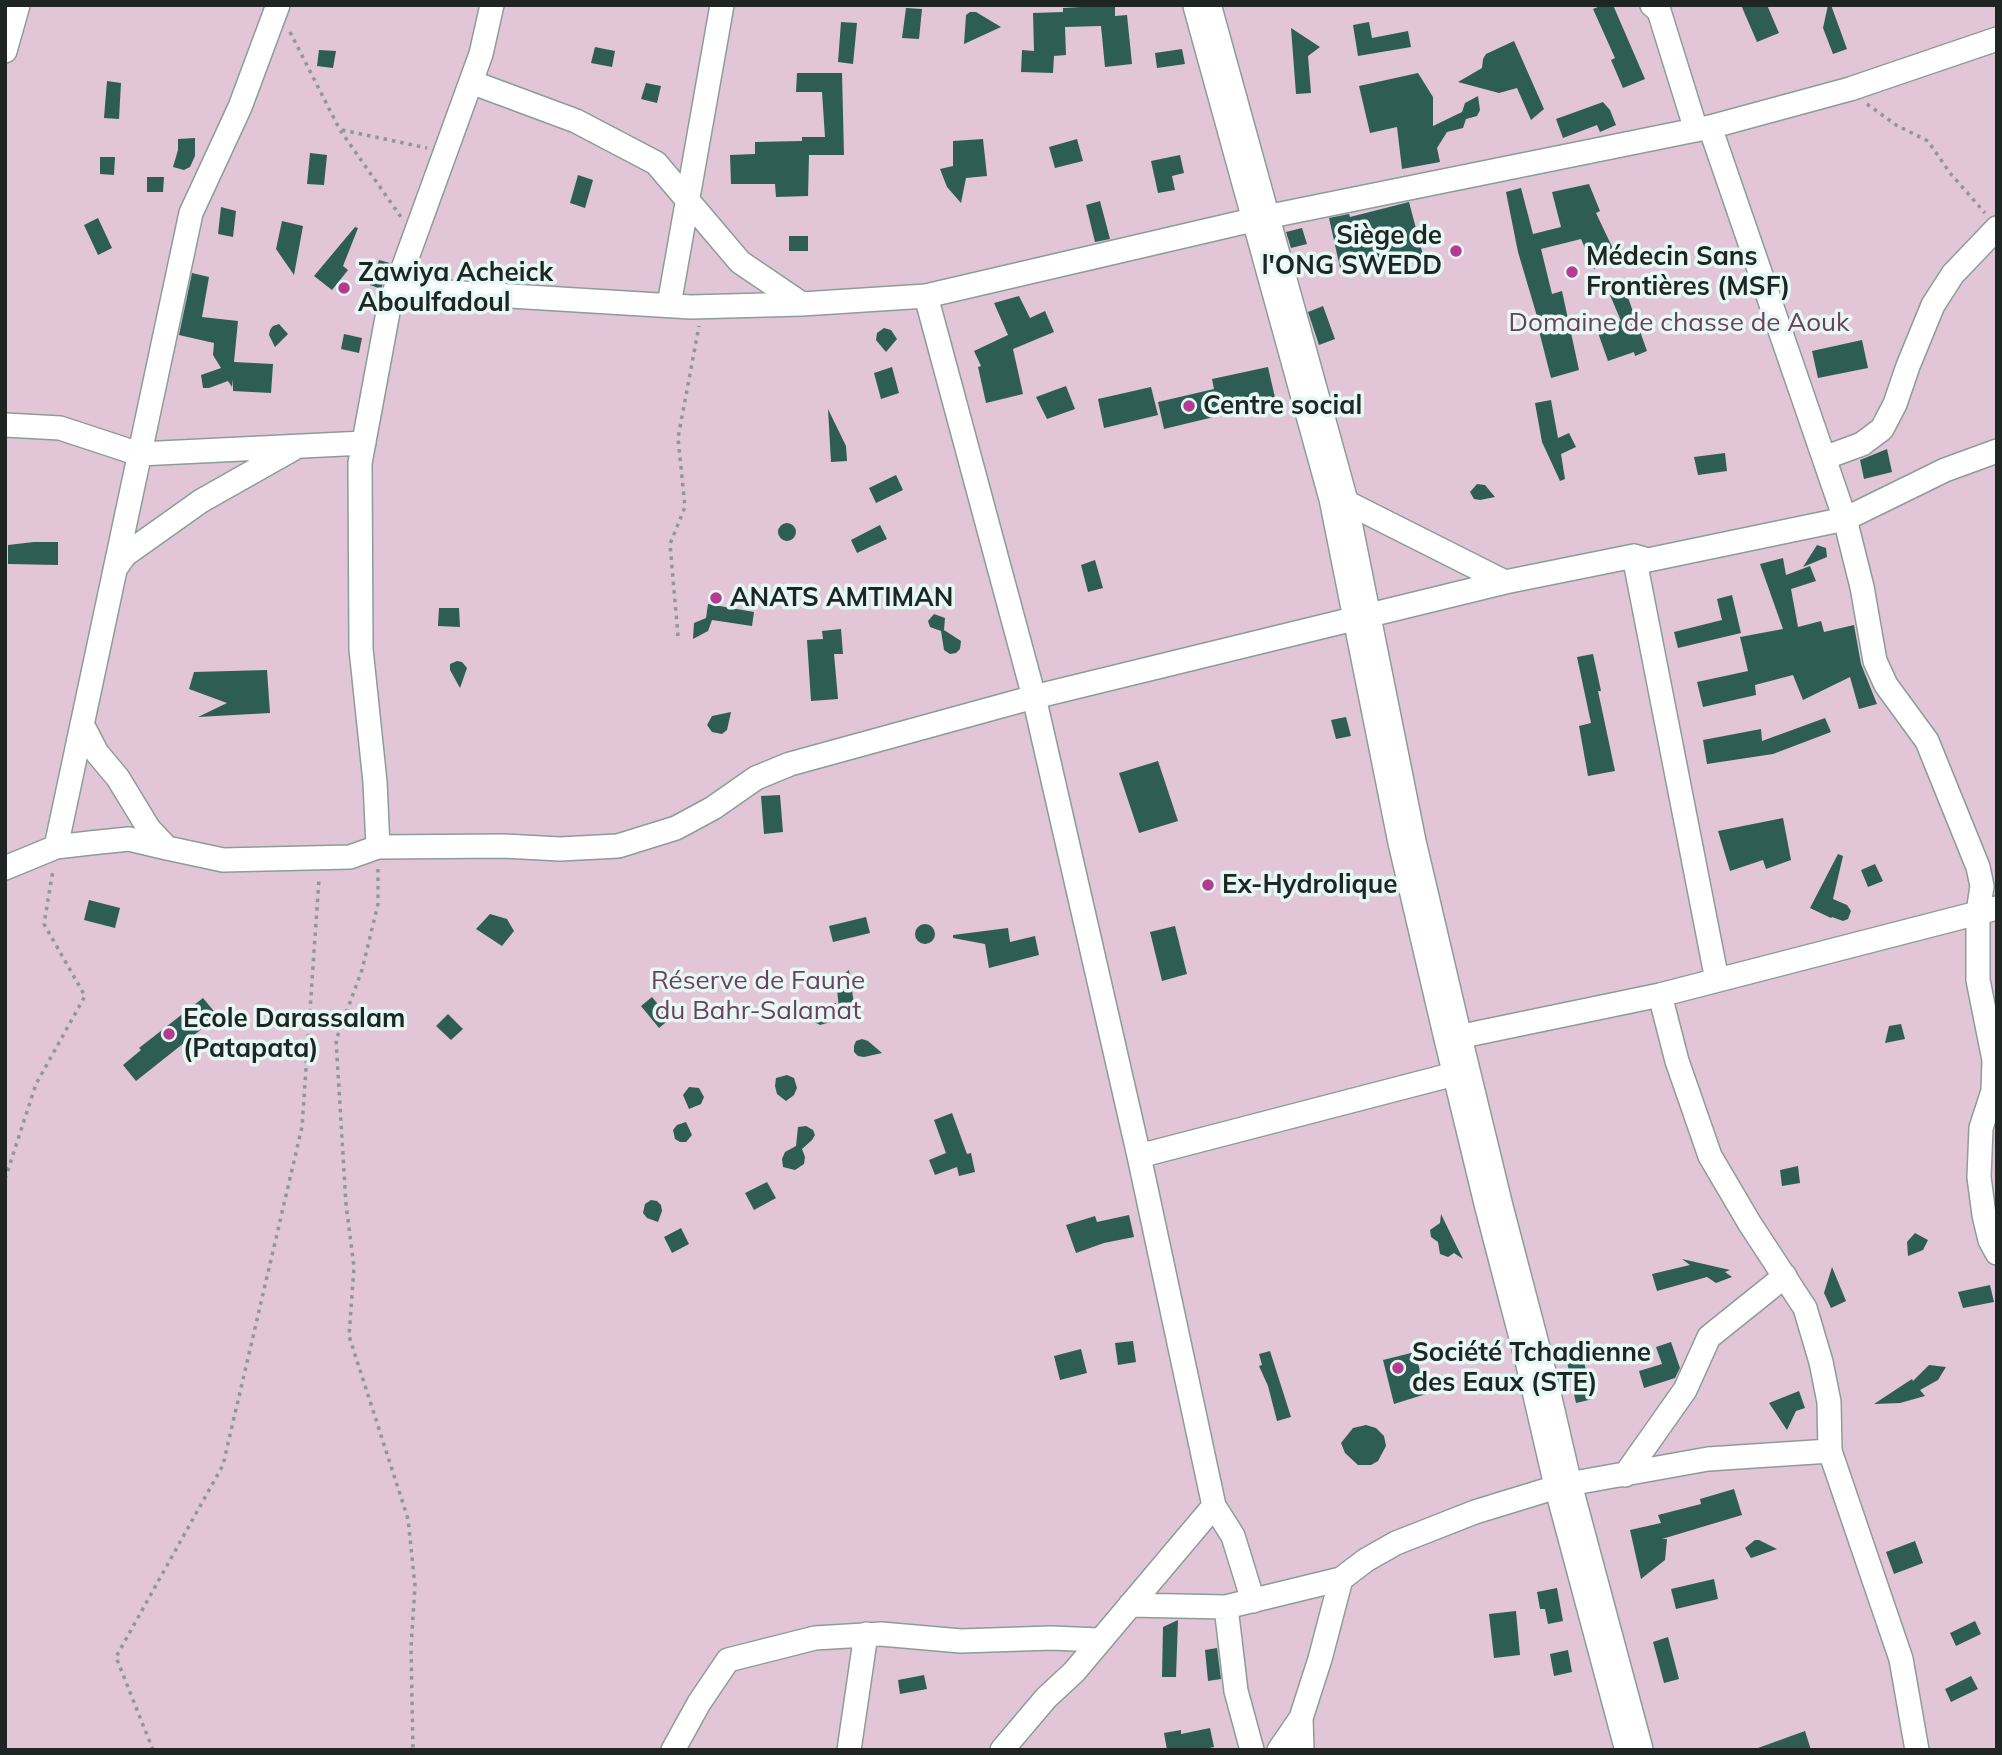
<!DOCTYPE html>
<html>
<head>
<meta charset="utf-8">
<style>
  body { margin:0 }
  #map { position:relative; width:2002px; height:1755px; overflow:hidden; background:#e5f8f4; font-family:Mulish,sans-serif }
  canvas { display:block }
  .frame { position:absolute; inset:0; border:7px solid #1e2523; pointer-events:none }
</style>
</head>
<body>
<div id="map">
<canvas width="2002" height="1755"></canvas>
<div class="frame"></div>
</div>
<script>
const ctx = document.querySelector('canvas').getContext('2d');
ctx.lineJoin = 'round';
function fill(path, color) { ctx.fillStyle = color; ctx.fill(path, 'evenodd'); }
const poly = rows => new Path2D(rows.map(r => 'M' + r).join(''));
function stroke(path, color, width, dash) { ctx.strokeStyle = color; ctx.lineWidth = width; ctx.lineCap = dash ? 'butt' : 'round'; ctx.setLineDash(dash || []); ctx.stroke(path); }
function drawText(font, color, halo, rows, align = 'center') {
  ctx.font = font + ' Mulish,sans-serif'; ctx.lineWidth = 7; ctx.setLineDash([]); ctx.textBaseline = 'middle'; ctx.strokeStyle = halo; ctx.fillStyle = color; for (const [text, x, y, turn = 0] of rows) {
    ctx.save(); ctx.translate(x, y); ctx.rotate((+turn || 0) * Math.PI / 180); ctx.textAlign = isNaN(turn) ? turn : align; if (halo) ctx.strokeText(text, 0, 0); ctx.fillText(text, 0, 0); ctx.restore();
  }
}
fill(poly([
  [5,5,1997,5,1997,1750,5,1750]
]), '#e2c5d7');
fill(poly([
  [1115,5,1115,16,1127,15,1132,64,1105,67,1101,26,1065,27,1066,55,1054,56,1053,73,1021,72,1022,50,1034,51,1033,13,1063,12,1063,8],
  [1603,5,1613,5,1645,79,1623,88,1611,60,1615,58,1593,9],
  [1741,5,1767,5,1779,33,1757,42],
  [1828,5,1831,5,1847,49,1833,54,1823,28],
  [906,8,922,9,919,39,902,38],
  [970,12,976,12,1001,27,964,44,966,15],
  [841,22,857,23,853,64,838,62],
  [1369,22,1372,38,1408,31,1411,47,1358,56,1353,25],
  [1291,28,1320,47,1308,56,1311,93,1296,94],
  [1514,41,1544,109,1531,120,1517,88,1499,93,1458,82,1482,68,1483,59,1486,54],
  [595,47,615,51,612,67,591,63],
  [1182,49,1185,64,1157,68,1155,53],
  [319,50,336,51,333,68,317,66],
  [797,73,842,73,844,155,809,155,808,196,776,197,775,184,731,184,730,155,755,154,755,142,802,141,802,137,825,137,822,92,796,92],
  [1418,73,1433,97,1433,126,1462,112,1465,103,1478,96,1480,110,1477,116,1466,119,1463,128,1447,132,1437,148,1440,162,1402,169,1397,127,1370,133,1359,86],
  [107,81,121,83,119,119,104,118],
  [646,83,661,86,657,103,641,99],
  [1603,102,1610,110,1616,125,1600,132,1597,125,1563,138,1556,119],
  [195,138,195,156,190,167,184,170,173,167,178,150,178,139],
  [983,139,987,176,966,178,961,203,947,187,940,169,953,166,953,141],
  [1077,139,1083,161,1055,168,1049,147],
  [310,153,327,155,324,185,307,184],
  [1180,155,1184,173,1172,176,1175,190,1158,193,1151,161],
  [100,157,115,157,114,175,100,174],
  [578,175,593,180,585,208,570,203],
  [147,177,164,177,163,192,147,192],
  [1589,184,1600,211,1596,213,1615,253,1615,259,1594,269,1581,239,1541,249,1552,294,1562,291,1579,370,1551,378,1537,323,1539,323,1518,252,1506,192,1521,188,1533,234,1561,227,1552,192],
  [1100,201,1110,239,1095,242,1086,205],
  [1409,202,1423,255,1341,272,1329,218,1349,214,1350,217],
  [221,207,236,211,233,237,218,234],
  [98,218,112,248,98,255,84,225],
  [282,221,303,226,294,275,276,249],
  [355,227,358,228,343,266,348,270,332,290,314,276],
  [1302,228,1307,244,1291,248,1286,232],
  [789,236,808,236,808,251,789,251],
  [379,260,390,263,381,289,370,285],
  [192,273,209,277,202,317,238,321,234,362,273,364,271,393,233,391,233,379,232,387,228,381,209,388,203,388,201,375,221,368,213,355,214,343,179,335],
  [1625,289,1647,351,1635,356,1634,352,1608,361,1597,330,1621,321,1610,295],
  [1019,296,1030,318,1045,311,1054,332,1013,349,1023,394,986,403,978,367,981,366,974,351,1008,335,994,303],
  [1323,306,1335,339,1319,345,1308,312],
  [279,324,288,334,275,347,269,335,270,330,273,326],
  [884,328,891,330,897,339,886,352,876,340,877,333],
  [344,334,362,338,359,353,341,349],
  [1862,340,1868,368,1818,378,1812,351],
  [892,367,899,393,881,399,874,373],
  [1268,367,1276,402,1164,429,1158,402,1214,389,1212,379],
  [1066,386,1075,409,1047,419,1036,397],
  [1151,387,1158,415,1104,428,1098,399],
  [1551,400,1558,438,1569,433,1576,447,1561,454,1565,479,1560,481,1542,442,1535,403],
  [828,409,846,446,847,461,831,462],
  [1887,449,1892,472,1864,479,1860,460],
  [1725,453,1727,471,1698,475,1694,457],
  [896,475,903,490,876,503,869,488],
  [1477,484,1485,485,1495,497,1480,500,1474,499,1470,492],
  '778 532a9 9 0 1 1 18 0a9 9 0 1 1-18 0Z',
  [880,525,887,539,857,553,851,540],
  [34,542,58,542,58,565,8,564,8,545],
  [1817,545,1826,548,1827,557,1803,567],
  [1783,558,1786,575,1810,566,1816,581,1791,589,1798,627,1821,621,1824,632,1854,625,1861,664,1877,704,1859,709,1850,677,1803,700,1793,675,1755,685,1756,695,1703,707,1697,682,1748,671,1740,637,1783,629,1760,564],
  [1095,560,1103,588,1088,592,1081,565],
  [1732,595,1741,633,1678,648,1674,632,1722,620,1717,599],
  [708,604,754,612,752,626,712,620,708,631,693,639,694,623,706,618],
  [439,608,459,608,460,627,438,626],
  [934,614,945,618,944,630,961,641,960,649,956,653,950,654,944,650,941,631,930,627,928,621],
  [841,629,843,654,834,654,838,699,811,701,807,640,823,639,822,631],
  [1593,654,1601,691,1598,691,1615,771,1588,776,1579,726,1591,723,1577,657],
  [457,661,462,662,467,668,460,688,450,670,450,664],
  [267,670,270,713,198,717,227,703,189,689,194,672],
  [731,712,727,730,722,734,712,732,707,725,712,716],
  [1346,717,1351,736,1336,739,1331,720],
  [1825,718,1831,732,1773,754,1707,764,1703,740,1761,729,1762,741],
  [1158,761,1178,821,1139,833,1119,773],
  [780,795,783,832,764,834,761,796],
  [1783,818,1791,860,1766,869,1763,860,1730,871,1718,831],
  [1838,854,1843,856,1833,899,1847,905,1851,911,1848,919,1843,921,1832,917,1831,918,1810,908],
  [1875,864,1883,881,1868,887,1861,870],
  [89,900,120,908,115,928,84,920],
  [490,914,507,919,514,931,502,946,476,929],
  [866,917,870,933,833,942,829,926],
  '915 934a10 10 0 1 1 20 0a10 10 0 1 1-20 0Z',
  [1175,926,1187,974,1162,981,1150,932],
  [1008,928,1010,942,1035,936,1039,955,989,968,985,944,953,938,953,935],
  [849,970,855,1011,839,1008,836,980],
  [652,997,670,1019,659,1028,641,1006],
  [203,998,218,1016,136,1081,123,1065,141,1050,139,1048],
  [836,1003,827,1023,820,1025,811,1020,809,1014,815,1005],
  [448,1014,463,1029,451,1040,436,1026],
  [1901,1024,1905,1039,1885,1043,1889,1026],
  [862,1039,868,1041,882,1053,864,1057,858,1056,854,1052,854,1046,856,1041],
  [787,1075,794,1078,797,1088,794,1095,786,1101,777,1094,775,1086,776,1078],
  [689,1087,699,1088,704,1097,701,1104,689,1109,683,1095],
  [952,1113,967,1154,971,1153,975,1172,959,1176,957,1167,935,1175,929,1160,946,1153,934,1120],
  [686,1122,692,1135,686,1142,680,1142,675,1139,673,1130,677,1125],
  [806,1126,813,1130,815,1135,812,1140,802,1149,805,1157,804,1164,795,1170,783,1167,782,1159,785,1152,796,1146,798,1127],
  [1798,1166,1800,1183,1782,1186,1780,1170],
  [767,1182,776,1198,754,1210,745,1193],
  [651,1200,657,1201,661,1205,662,1211,658,1222,647,1218,643,1213,645,1204],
  [1441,1214,1456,1245,1463,1259,1454,1253,1448,1257,1440,1254,1438,1242,1431,1237,1430,1230,1440,1223],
  [1129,1215,1134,1237,1104,1243,1076,1253,1066,1225,1095,1216,1097,1222],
  [681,1228,689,1244,672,1253,664,1237],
  [1915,1233,1928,1240,1923,1250,1908,1256,1907,1242],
  [1682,1259,1730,1270,1725,1272,1732,1277,1716,1283,1707,1277,1657,1291,1652,1274,1690,1265],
  [1832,1267,1846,1301,1831,1308,1824,1293],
  [1990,1285,1994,1302,1963,1308,1958,1292],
  [1133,1341,1136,1362,1118,1365,1115,1343],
  [1671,1342,1680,1368,1675,1378,1644,1388,1639,1371,1662,1364,1656,1347],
  [1081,1349,1087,1373,1060,1380,1054,1356],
  [1270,1351,1291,1417,1277,1421,1268,1386,1259,1366,1262,1365,1259,1354],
  [1415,1352,1426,1394,1394,1404,1383,1360],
  [1582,1354,1593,1399,1576,1403,1566,1357],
  [1929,1365,1946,1367,1938,1380,1920,1390,1925,1396,1900,1403,1874,1404,1912,1379,1913,1381],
  [1799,1391,1805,1408,1796,1411,1787,1430,1769,1403],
  [1366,1425,1376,1428,1384,1436,1386,1446,1378,1461,1371,1465,1358,1465,1345,1453,1341,1443,1353,1428],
  [1734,1489,1742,1515,1662,1539,1667,1539,1665,1560,1641,1579,1630,1530,1661,1523,1658,1515,1701,1504,1700,1499],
  [1755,1540,1759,1540,1777,1549,1751,1558,1745,1548],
  [1915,1541,1923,1563,1894,1574,1886,1552],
  [1714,1579,1718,1599,1676,1609,1671,1589],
  [1557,1588,1563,1621,1548,1624,1545,1609,1540,1609,1537,1592],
  [1516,1611,1520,1655,1494,1658,1489,1614],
  [1178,1620,1176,1677,1162,1677,1163,1627],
  [1975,1621,1981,1634,1956,1646,1950,1633],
  [1668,1637,1679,1679,1664,1683,1653,1642],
  [1217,1648,1221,1679,1208,1681,1205,1650],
  [1568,1650,1572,1672,1554,1676,1550,1654],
  [924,1675,927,1689,900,1694,898,1680],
  [1971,1676,1978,1689,1951,1702,1945,1689],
  [1210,1728,1214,1747,1200,1750,1167,1750,1164,1733,1181,1730,1181,1734],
  [1805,1731,1811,1750,1758,1750,1758,1748]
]), '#2e5d55');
const street = poly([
  [492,5,481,54,389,307,360,463,361,649,375,782,378,847,504,846,560,849,618,846,676,828,713,808,756,778,790,764,1034,697,1505,582,1634,556,1648,560,1845,519,1945,470,1997,451],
  [1652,5,1659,11,1696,130],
  [5,51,18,5],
  [471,82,576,121,656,163,740,262,802,304],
  [1710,127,1845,519,1862,587,1875,661,1886,685,1927,741,1978,867,1982,886,1978,913,1978,980,1994,1060,1993,1091,1981,1128,1979,1177,1984,1215,1990,1240,1997,1253],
  [396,289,691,307,802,304,926,296,1261,218,1710,127,1850,89,1997,39],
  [926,296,1034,697,1139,1156,1214,1506,1074,1672,1046,1698,1002,1750],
  [669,305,722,5],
  [5,425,60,428,139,454,364,443],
  [1824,458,1862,444,1882,429,1895,404,1908,366,1933,305,1953,274,1997,228],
  [1338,498,1505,582],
  [1634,556,1717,980],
  [115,569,125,555,201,501,293,449],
  [82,724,97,753,118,778,149,829,167,848,223,860,350,857,378,847],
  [56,847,191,213,240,107,278,5],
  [5,868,56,847,90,843,129,839,167,848],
  [1660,995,1677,1061,1710,1156,1750,1224,1805,1308,1821,1362,1829,1402,1830,1451],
  [1453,1038,1660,995,1997,908],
  [1139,1156,1462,1072],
  [1625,1475,1685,1390,1709,1337,1785,1276],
  [1214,1506,1233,1536,1253,1601],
  [1130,1605,1226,1607],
  [673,1750,699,1703,728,1660,815,1638,881,1634,961,1641,1051,1638,1099,1640],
  [849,1750,866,1634],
  [1252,1750,1236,1691,1226,1607,1341,1579,1366,1560,1396,1543,1475,1512,1563,1485,1708,1459,1830,1451,1901,1659,1917,1750],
  [1279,1750,1301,1718],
  [1302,1750,1301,1718,1320,1659,1341,1579]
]);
const primary = poly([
  [1202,5,1338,498,1407,842,1453,1038,1494,1207,1534,1360,1563,1485,1634,1750]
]);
stroke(street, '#8b9d99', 26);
stroke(primary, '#8b9d99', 40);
stroke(poly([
  [290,32,340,130,401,217],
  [1867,104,1896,125,1928,141,1950,173,1985,213],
  [342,130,427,148],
  [678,636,670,544,685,507,678,438,699,326],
  [378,869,378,904,362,970,336,1040,346,1204,354,1267,349,1336,408,1519,415,1586,411,1647,413,1750],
  [5,1179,36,1084,85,996,44,924,53,870],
  [153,1750,116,1657,223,1465,302,1127,319,879]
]), '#8c9a97', 3.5, [3.5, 5]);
stroke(street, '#fff', 23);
stroke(primary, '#fff', 37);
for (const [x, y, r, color] of [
  [1456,251,7,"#b33c92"],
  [1572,272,7,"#b33c92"],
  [344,288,7,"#b33c92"],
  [1189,406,7,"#b33c92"],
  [716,598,7,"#b33c92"],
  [1208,885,7,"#b33c92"],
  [169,1034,7,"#b33c92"],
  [1398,1368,7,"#b33c92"]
]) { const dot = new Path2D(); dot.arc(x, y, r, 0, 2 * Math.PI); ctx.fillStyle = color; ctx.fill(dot); stroke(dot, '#e5f8f4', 2.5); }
drawText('bold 26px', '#1e2523', '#e5f8f4', [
  ["Siège de",1442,236,"right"],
  ["l'ONG SWEDD",1442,266,"right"],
  ["Médecin Sans",1586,257],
  ["Frontières (MSF)",1586,287],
  ["Zawiya Acheick",358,273],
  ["Aboulfadoul",358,303],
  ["Centre social",1203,406],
  ["ANATS AMTIMAN",730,598],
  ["Ex-Hydrolique",1222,885],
  ["Ecole Darassalam",183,1019],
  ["(Patapata)",183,1049],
  ["Société Tchadienne",1412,1353],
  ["des Eaux (STE)",1412,1383]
], 'left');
drawText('26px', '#6f3e5f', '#e5f8f4', [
  ["Domaine de chasse de Aouk",1679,323],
  ["Réserve de Faune",758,981],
  ["du Bahr-Salamat",758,1011]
]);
</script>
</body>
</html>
